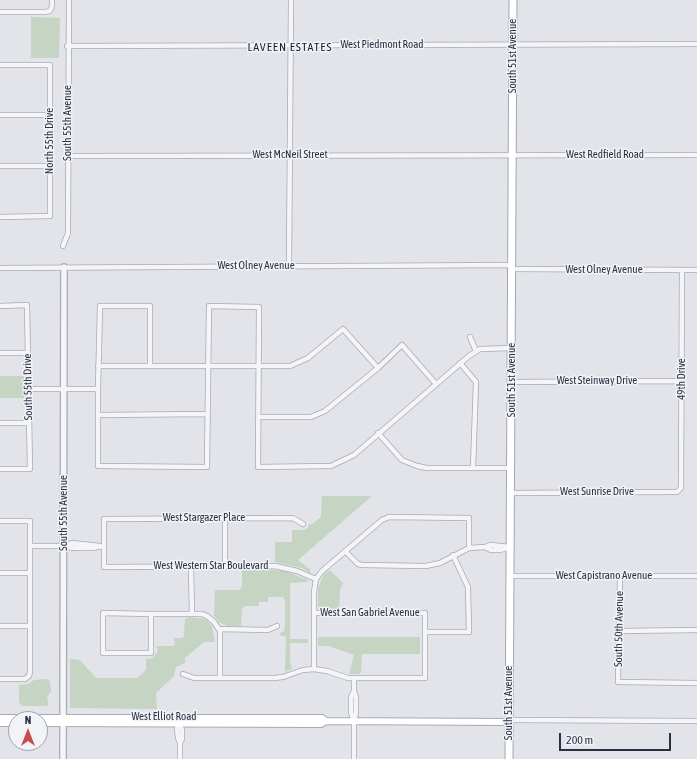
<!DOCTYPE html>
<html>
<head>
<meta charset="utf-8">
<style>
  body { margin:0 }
  #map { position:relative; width:697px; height:759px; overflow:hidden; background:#e2e4ea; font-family:"Asap Condensed",sans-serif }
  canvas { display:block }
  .north { position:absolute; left:8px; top:711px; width:40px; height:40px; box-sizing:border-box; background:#f2f3f7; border:1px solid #a2a5af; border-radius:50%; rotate:0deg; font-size:11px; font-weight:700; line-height:16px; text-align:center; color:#2a3042 }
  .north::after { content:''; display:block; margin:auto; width:14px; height:18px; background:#cc4a4d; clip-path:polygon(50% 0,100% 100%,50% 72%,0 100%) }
  .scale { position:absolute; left:559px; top:733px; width:112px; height:18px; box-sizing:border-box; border:2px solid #2a3042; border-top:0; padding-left:5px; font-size:12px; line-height:14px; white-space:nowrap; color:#2a3042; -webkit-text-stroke:3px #f2f3f7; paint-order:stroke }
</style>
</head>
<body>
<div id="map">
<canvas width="697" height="759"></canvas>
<div class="north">N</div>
<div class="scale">200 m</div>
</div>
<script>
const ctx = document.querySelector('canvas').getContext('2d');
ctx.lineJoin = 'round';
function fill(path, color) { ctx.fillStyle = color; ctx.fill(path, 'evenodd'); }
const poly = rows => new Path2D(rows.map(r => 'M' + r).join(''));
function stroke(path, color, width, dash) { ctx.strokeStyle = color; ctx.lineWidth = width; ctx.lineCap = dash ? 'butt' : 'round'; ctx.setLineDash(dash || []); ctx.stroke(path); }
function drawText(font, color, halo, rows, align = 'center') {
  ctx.font = font + ' "Asap Condensed",sans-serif'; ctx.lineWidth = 3; ctx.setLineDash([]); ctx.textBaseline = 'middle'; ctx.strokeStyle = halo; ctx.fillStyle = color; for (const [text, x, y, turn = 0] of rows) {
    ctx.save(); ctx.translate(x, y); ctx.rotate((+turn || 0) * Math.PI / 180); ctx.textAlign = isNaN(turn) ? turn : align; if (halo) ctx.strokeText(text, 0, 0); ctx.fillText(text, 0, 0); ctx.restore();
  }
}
fill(poly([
  [31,17,60,18,59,58,31,58],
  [0,376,24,376,24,398,0,398],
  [322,496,372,496,298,560,310,569,310,573,302,568,275,562,275,542,292,542,292,530,304,530,308,528,309,524,312,524,321,517],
  [242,570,274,570,285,571,308,580,308,582,290,583,290,639,308,639,308,643,290,643,290,662,292,669,285,672,286,636,281,636,280,633,284,631,285,626,285,600,283,597,268,597,268,602,259,602,259,606,245,606,242,609,241,626,227,626,219,622,214,616,215,590,239,590,242,587],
  [330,570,343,583,340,590,339,609,322,610,318,606,318,588,324,574],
  [189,617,206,619,212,626,215,642,204,642,185,658,185,663,180,665,176,667,174,676,156,693,157,709,70,708,70,659,80,660,96,678,137,678,146,670,146,659,152,658,157,653,158,650,156,646,173,646,175,645,174,638,182,638,184,636,185,619],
  [318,637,420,637,420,654,362,654,361,672,359,674,349,674,354,655,329,646,318,646],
  [34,680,47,679,50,681,51,691,47,698,49,705,45,706,22,706,19,702,19,685,28,684]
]), '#c5d4c3');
const minor = poly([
  [0,12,45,12,50,11,52,6,52,0],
  [67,46,697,44],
  [0,65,50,65,50,216,0,217],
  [0,115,50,115],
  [68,156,697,155],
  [0,166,50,166],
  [63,246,68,233,69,0],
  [289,266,291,0],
  [0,268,511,265],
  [512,269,697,270],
  [0,306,27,305,30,469,0,469],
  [470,337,476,351],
  [0,353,28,353],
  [150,365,150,306,100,306,98,389,98,466,207,467,209,306,259,307,258,467,331,466,354,455,469,356,480,349,512,348],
  [98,366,290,366,308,358,343,329,378,368],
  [512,382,682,381],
  [28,389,98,389],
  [99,415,207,414],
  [259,417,311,417,325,411,378,368,402,345,436,384],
  [0,423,29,423],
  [378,433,402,460,417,466,427,468,473,468,476,382,460,363],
  [473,468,511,468],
  [511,493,671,492,677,492,681,488,682,270],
  [225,518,225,566],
  [0,521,30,521,30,672,29,676,25,679,0,679],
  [303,524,293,518,104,519,104,567,275,566,297,571,316,579],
  [30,546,64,546,73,548,92,548,104,546],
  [64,546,72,543,100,546],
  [485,547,491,550,500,550,510,547],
  [345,551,358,564,362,565,426,566,440,563,469,548,485,547,491,545,510,547],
  [191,566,192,614],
  [0,573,30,573],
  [510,576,697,576],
  [620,576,618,682,697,683],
  [151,614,151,653,103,653,103,613,151,614,202,614,207,616,214,622,220,631,220,678],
  [0,626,30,626],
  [219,629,268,630,277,626],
  [619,631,697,630],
  [425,632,469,632,468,587,453,555],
  [314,669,314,592,316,579,322,571,382,520,389,517,469,518,469,548],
  [183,674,194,678,274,678,283,677,303,670,314,669,327,671,348,678,425,678,425,613,314,613],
  [354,691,351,697,351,713,354,721,354,759],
  [509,720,697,721],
  [354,721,356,713,356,697,354,691,354,678],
  [179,723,177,729,178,738,180,743,180,759],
  [179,723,182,730,182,739,180,743]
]);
const tertiary = poly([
  [63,759,64,267]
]);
const secondary = poly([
  [0,718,322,718,326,721],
  [0,723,16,723],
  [40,723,321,724,326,721,509,722]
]);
const primary = poly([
  [509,759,513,0]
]);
stroke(minor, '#a7aab4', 6);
stroke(tertiary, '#a7aab4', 8);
stroke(secondary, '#a7aab4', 8);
stroke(primary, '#a1a7b6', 9);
stroke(minor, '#f5f5f8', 4.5);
stroke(tertiary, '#f5f5f8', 5.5);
stroke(secondary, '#fff', 6);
stroke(primary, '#fff', 7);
drawText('11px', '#2a3042', '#f2f3f7', [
  ["West Piedmont Road",382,45],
  ["South 51st Avenue",513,56,-90],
  ["South 55th Avenue",68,123,-90],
  ["North 55th Drive",50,141,-90],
  ["West McNeil Street",290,155],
  ["West Redfield Road",605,155],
  ["West Olney Avenue",256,266],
  ["West Olney Avenue",604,270],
  ["49th Drive",682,379,-90],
  ["South 51st Avenue",512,380,-90],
  ["West Steinway Drive",597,381],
  ["South 55th Drive",28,387,-91],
  ["West Sunrise Drive",597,492],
  ["South 55th Avenue",64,513,-90],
  ["West Stargazer Place",204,518],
  ["West Western Star Boulevard",211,566],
  ["West Capistrano Avenue",604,576],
  ["West San Gabriel Avenue",370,613],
  ["South 50th Avenue",619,629,-89],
  ["South 51st Avenue",509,703,-90],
  ["West Elliot Road",164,717]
]);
ctx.letterSpacing = '1px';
drawText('12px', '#1c2133', '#f2f3f7', [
  ["LAVEEN ESTATES",290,47]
]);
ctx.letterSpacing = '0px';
</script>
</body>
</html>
